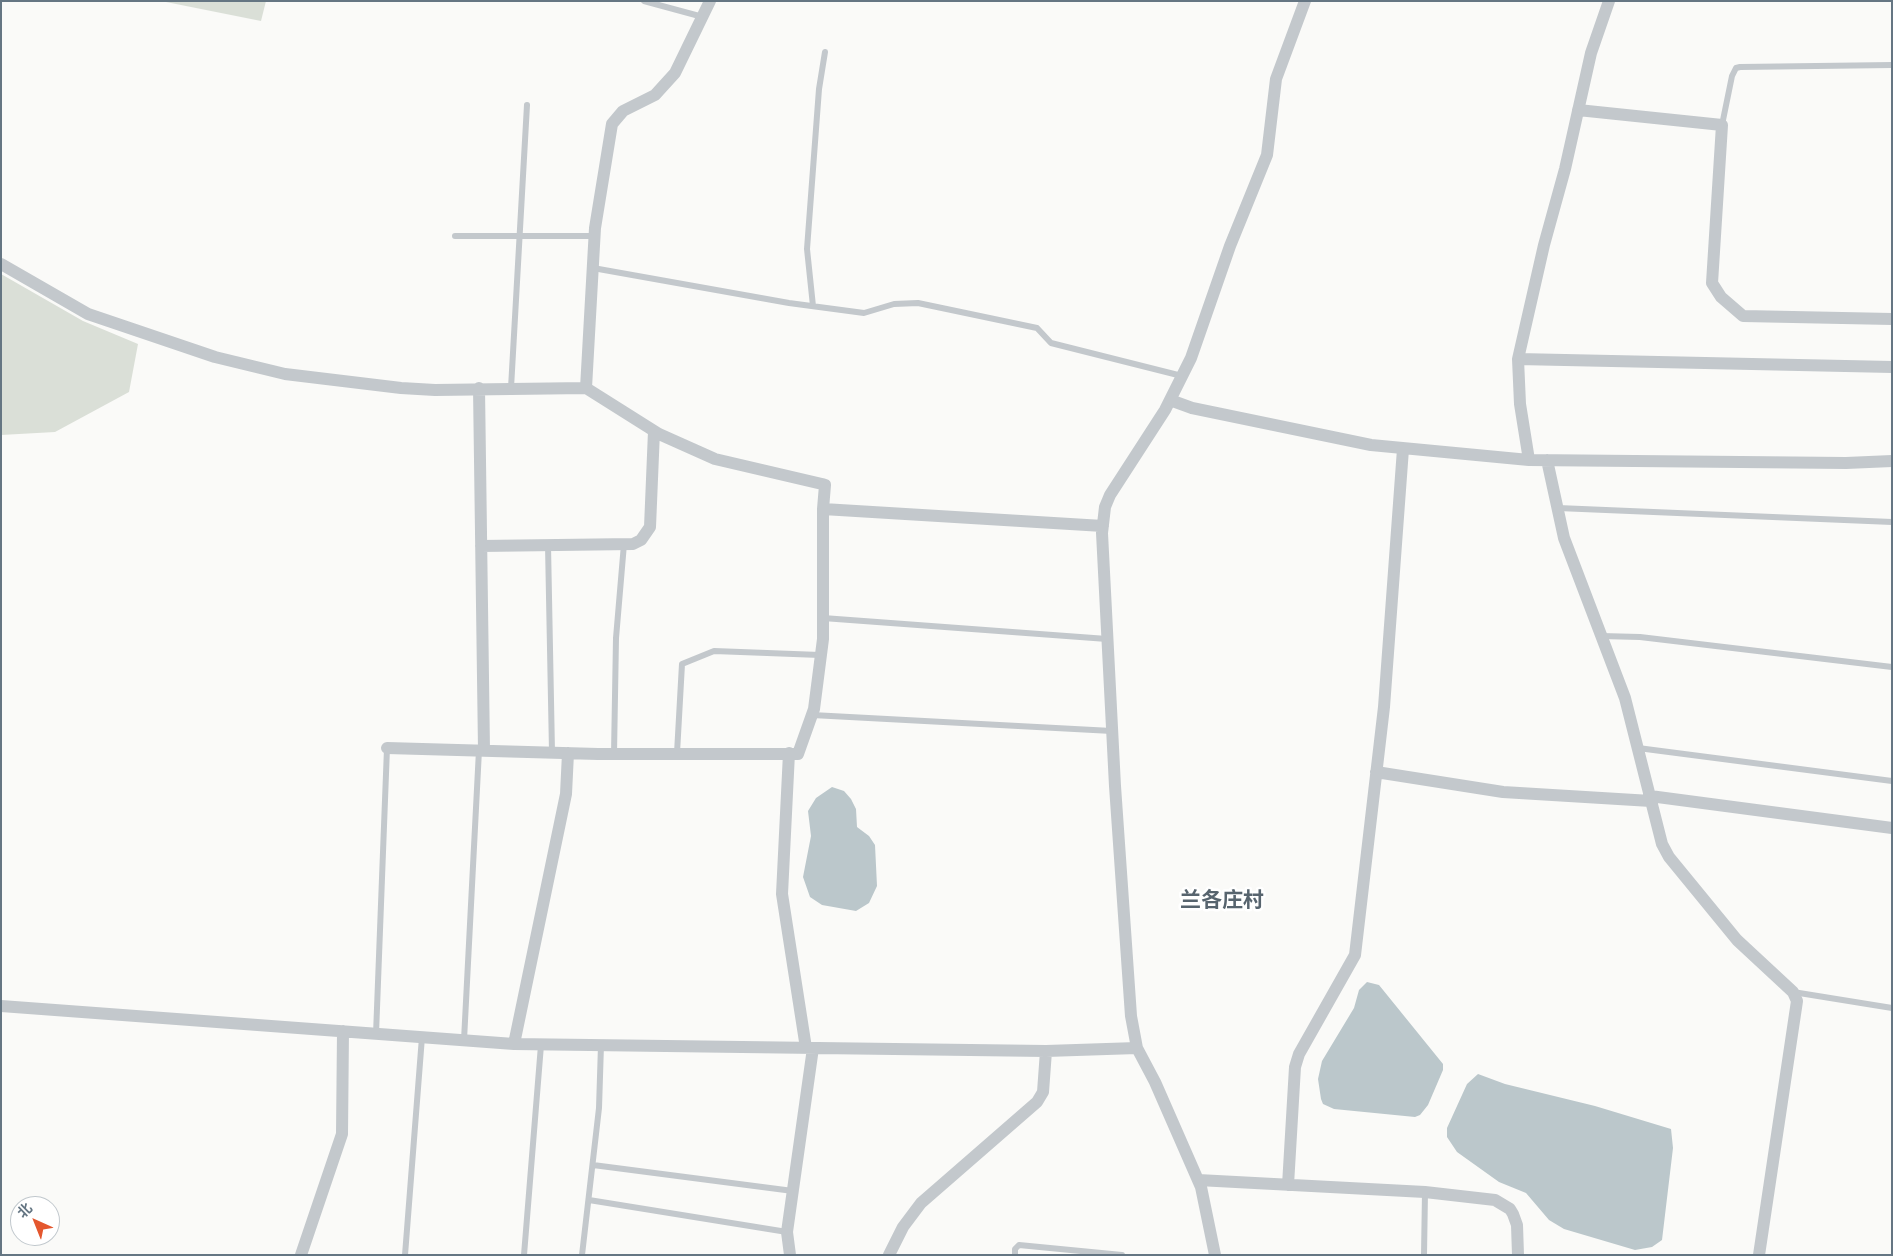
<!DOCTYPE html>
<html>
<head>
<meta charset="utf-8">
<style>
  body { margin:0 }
  #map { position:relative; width:1893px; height:1256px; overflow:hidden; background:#fafaf8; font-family:"Alegreya Sans","Noto Sans SC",sans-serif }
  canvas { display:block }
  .frame { position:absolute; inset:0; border:2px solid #657683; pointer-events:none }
  .north { position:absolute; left:10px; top:1196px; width:50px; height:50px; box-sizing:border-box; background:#fff; border:1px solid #c1c8cd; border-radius:50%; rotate:316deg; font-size:14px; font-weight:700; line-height:20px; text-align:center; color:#657683 }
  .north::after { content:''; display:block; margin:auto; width:18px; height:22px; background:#e4572e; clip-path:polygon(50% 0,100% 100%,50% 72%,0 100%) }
</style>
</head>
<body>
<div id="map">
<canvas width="1893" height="1256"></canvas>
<div class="frame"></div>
<div class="north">北</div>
</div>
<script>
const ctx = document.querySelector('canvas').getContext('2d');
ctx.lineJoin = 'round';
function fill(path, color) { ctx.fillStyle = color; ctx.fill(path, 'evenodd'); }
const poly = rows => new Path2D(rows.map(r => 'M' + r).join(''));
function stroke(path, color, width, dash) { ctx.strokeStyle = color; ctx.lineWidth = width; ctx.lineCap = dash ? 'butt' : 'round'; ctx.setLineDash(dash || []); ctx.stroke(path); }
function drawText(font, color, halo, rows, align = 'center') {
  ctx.font = font + ' "Alegreya Sans","Noto Sans SC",sans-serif'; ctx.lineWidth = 5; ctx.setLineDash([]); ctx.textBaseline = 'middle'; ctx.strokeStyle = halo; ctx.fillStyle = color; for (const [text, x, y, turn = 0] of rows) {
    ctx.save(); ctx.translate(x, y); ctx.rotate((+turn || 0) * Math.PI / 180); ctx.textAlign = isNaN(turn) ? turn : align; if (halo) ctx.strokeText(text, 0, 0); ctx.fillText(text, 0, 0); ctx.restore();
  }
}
fill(poly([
  [161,1,266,1,261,21],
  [1,274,83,321,138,344,129,392,55,432,1,435]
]), '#dadfd7');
fill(poly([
  [832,787,844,791,851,799,856,809,857,827,869,836,875,845,877,886,869,903,856,911,822,905,810,897,803,877,811,836,808,811,816,798],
  [1367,982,1379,985,1443,1064,1443,1070,1428,1105,1420,1115,1415,1117,1334,1109,1323,1104,1321,1099,1318,1079,1322,1061,1354,1008,1359,990],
  [1478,1074,1505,1084,1595,1106,1671,1129,1673,1148,1662,1240,1652,1247,1635,1250,1564,1229,1549,1220,1526,1193,1499,1182,1457,1152,1447,1137,1447,1128,1467,1084]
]), '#bbc7cb');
stroke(poly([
  [644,1,703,17],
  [1722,125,1732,76,1736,68,1740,67,1892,65],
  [455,236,595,236],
  [593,268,789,303,864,313,894,304,918,303,1037,328,1051,343,1182,376],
  [813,306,807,249,819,89,825,52],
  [511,388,527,105],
  [1558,508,1892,522],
  [548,545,552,752],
  [823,618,1107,639],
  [1601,636,1640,637,1892,667],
  [812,715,1112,731],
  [1638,748,1892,781],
  [677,753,682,664,714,651,820,655],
  [614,754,616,638,624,544],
  [1793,992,1892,1008],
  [376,1034,387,748],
  [464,1040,479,750],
  [593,1165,793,1191],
  [589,1200,787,1232],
  [405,1255,422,1037],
  [524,1255,541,1045],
  [582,1255,599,1108,601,1045],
  [1015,1255,1015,1249,1019,1245,1122,1255],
  [1424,1255,1425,1192]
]), '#c3c8cc', 6);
stroke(poly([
  [1578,110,1722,125,1712,283,1721,297,1743,316,1892,319],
  [1,264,88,314,215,357,285,374,401,388,435,390,586,388,659,434,715,459,822,484,825,485,823,509,1103,526],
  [1518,359,1892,367],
  [479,388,484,750],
  [586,388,595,228,612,124,623,111,655,95,675,73,710,1],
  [1170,400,1192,408,1371,445,1529,460,1846,463,1892,461],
  [1529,460,1520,404,1518,359,1544,245,1565,169,1591,53,1609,1],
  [1547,460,1564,538,1625,698,1662,844,1669,857,1737,940,1793,992,1797,1001,1759,1255],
  [481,546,633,544,641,540,650,527,654,431],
  [387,748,598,754,798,754,814,709,823,639,823,509],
  [789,753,782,894,806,1048],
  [1376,772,1503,792,1651,801],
  [1650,796,1892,828],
  [1,1006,514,1044,1046,1051,1137,1048],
  [514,1044,566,794,568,753],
  [1198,1180,1425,1192,1495,1200,1510,1209,1513,1214,1517,1225,1518,1255],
  [1288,1185,1295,1067,1299,1054,1355,955,1384,707,1403,449],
  [301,1255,342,1134,343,1031],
  [790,1255,787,1232,813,1048],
  [889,1255,903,1227,921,1203,1037,1102,1043,1092,1046,1051],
  [1215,1255,1201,1187,1155,1082,1137,1048,1131,1016,1115,786,1102,533,1105,507,1110,495,1165,410,1191,358,1230,246,1267,155,1276,79,1305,1]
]), '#c3c8cc', 12);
drawText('bold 21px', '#57646e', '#fff', [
  ["兰各庄村",1222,901]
]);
</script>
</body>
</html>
